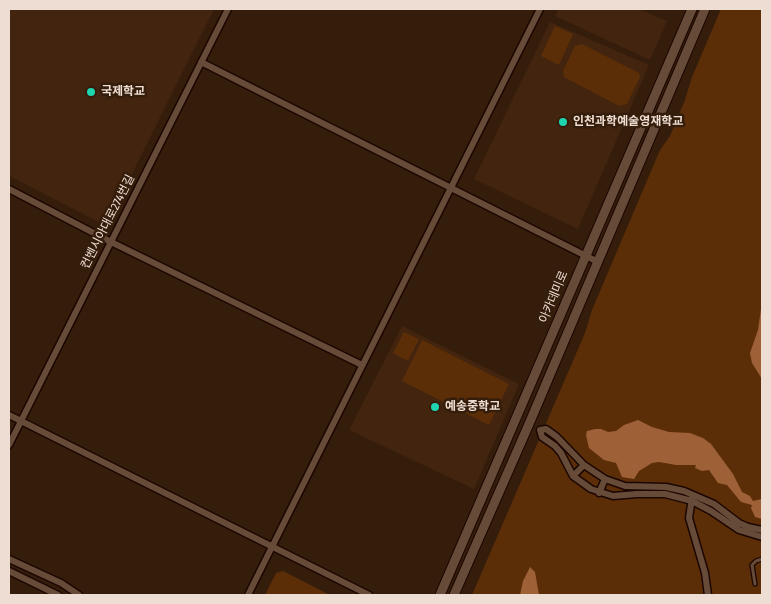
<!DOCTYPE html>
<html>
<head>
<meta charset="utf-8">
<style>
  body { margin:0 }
  #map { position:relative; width:771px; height:604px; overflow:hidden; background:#351d0b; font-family:"Fira Sans Condensed",sans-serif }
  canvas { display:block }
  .frame { position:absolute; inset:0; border:10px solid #eeddd2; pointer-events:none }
</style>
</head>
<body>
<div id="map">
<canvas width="771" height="604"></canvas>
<div class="frame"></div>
</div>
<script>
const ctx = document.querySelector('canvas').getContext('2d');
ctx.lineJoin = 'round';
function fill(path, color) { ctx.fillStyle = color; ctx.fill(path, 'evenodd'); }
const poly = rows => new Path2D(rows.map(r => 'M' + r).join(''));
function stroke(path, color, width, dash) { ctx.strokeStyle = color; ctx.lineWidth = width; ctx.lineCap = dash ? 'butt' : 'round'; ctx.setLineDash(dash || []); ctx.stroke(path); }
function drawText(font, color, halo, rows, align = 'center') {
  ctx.font = font + ' "Fira Sans Condensed","Noto Sans KR",sans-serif'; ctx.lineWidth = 5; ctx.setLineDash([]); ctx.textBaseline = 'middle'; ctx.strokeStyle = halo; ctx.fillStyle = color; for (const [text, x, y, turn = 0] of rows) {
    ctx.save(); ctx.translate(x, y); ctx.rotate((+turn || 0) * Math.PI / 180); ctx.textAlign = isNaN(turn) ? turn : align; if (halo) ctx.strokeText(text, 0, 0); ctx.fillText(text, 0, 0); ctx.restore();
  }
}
fill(poly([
  [9,9,214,9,109,220,99,222,9,176],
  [559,9,639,9,667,21,650,60,555,16],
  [550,22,649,65,578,229,474,179],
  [402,326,519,384,474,489,349,430]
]), '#43240e');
fill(poly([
  [721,9,762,9,762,595,472,595,585,333,592,310,660,150,670,136,685,100,692,77],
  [555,26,573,34,559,65,541,56],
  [582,44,639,73,640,77,627,104,619,106,564,77,563,71,575,46],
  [404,332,419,339,408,361,393,353],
  [422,340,509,384,489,425,402,381],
  [283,571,330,595,265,595,276,573]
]), '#5c2e08');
fill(poly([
  [762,302,762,379,752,363,750,353,758,330],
  [638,420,652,427,669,432,690,433,703,438,711,444,733,474,742,492,750,496,753,501,762,499,762,519,755,517,751,508,752,505,741,502,727,485,718,483,709,470,702,471,695,468,696,465,676,465,659,462,652,463,639,471,634,479,622,477,616,463,604,460,589,448,586,435,587,431,595,429,601,429,608,432,616,431,624,425],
  [530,567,535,572,539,595,520,595,523,581]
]), '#9e6037');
const service = poly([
  [755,584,752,565,756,561,762,559]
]);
const minor = poly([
  [201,62,598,262],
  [9,189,111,242,362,365],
  [9,415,369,595],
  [9,445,228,9],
  [573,476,584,465],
  [599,493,605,479],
  [692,498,689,518,705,573,708,595],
  [762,530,748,527,739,523,714,504,684,491,666,487,625,486,605,479,584,465,557,437,546,429,540,430,542,437,555,446,561,453,573,476,591,489,613,496,637,494,665,494,692,501,711,511,739,530,762,537],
  [9,559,61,583,79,595],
  [9,571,58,595],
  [248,595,540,9]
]);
const secondary = poly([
  [440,595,692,9],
  [454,595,529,424,705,9]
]);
stroke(service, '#1c0600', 5.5);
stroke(minor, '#1c0600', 9);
stroke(secondary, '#1c0600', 11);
stroke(service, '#674b39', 3);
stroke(minor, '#674b39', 6);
stroke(secondary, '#674b39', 9);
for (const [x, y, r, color] of [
  [91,92,5,"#1fd5b0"],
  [563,122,5,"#1fd5b0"],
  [435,407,5,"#1fd5b0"]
]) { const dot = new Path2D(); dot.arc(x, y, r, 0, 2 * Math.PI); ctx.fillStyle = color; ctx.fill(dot); stroke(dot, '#351d0b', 2); }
drawText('bold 12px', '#eeddd2', '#351d0b', [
  ["국제학교",101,92],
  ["인천과학예술영재학교",573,122],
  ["예송중학교",445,407]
], 'left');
drawText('12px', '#eeddd2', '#351d0b', [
  ["컨벤시아대로274번길",108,222,-63],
  ["아카데미로",554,297,-67]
]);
</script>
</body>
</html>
